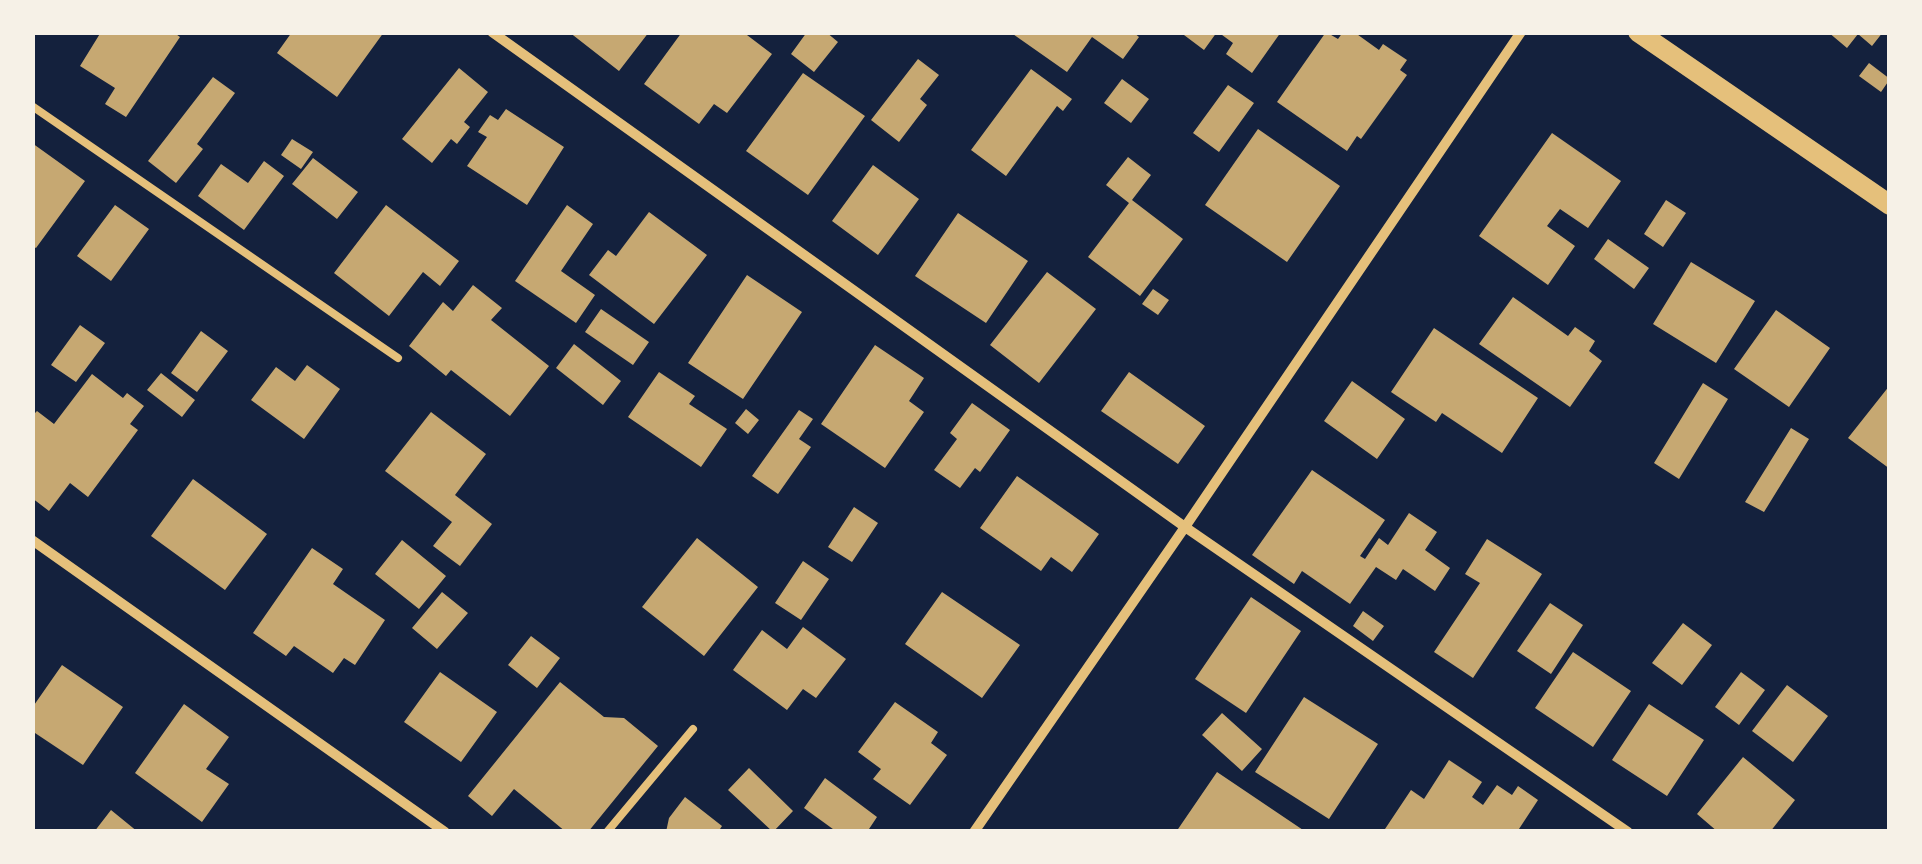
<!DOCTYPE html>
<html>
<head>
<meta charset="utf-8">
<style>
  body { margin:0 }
  #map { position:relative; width:1922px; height:864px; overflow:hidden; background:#14213d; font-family:"Nunito Sans",sans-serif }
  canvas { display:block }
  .frame { position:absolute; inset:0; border:35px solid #f6f1e7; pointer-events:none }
</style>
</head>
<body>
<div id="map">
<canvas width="1922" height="864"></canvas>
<div class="frame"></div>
</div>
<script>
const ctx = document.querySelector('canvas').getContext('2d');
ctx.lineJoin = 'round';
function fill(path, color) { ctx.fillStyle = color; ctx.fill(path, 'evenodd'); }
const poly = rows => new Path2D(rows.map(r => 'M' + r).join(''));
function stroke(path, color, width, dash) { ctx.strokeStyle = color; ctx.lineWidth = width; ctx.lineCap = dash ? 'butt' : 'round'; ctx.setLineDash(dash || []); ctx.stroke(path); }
fill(poly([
  [101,32,173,32,180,37,126,117,105,104,115,88,80,66],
  [292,32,384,32,337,97,277,53],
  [569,32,649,32,619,71],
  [682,32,743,32,772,54,727,113,714,104,699,124,644,84],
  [807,32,826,32,838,42,814,72,791,54],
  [1010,32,1133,32,1139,37,1123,59,1092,37,1067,72],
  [1180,32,1217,32,1204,50],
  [1218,32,1281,32,1252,73,1226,54,1233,43],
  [1326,32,1338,39,1343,32,1354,32,1379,50,1383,44,1407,60,1400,70,1407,75,1361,139,1357,136,1347,151,1277,102],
  [1828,32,1883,32,1872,46,1858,34,1847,48],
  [918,59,939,75,920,99,927,105,899,142,871,120],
  [1869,63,1890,79,1881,92,1859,76],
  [459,68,488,92,464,122,470,127,457,144,451,139,432,163,402,139],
  [1031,69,1072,99,1063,111,1057,106,1006,176,971,150],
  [803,73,865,116,808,195,746,151],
  [213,77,235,93,197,144,203,149,176,183,148,161],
  [1122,79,1149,99,1131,123,1104,103],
  [1228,85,1254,103,1219,152,1193,133],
  [506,109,564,147,527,205,467,166,487,137,478,132,490,115,498,120],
  [1258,129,1340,186,1287,262,1205,205],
  [1552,133,1621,181,1588,228,1560,209,1547,226,1575,246,1548,285,1479,236],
  [292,139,313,152,301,169,281,155],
  [32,143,85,181,36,248,32,246],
  [1128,157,1151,175,1132,200,1183,239,1140,296,1088,257,1129,203,1106,185],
  [313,158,358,192,337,219,292,184],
  [264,161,284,176,244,230,198,196,221,164,248,183],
  [873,165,919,199,878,255,832,221],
  [1666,200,1686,213,1663,247,1644,234],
  [115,205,149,229,111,281,77,256],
  [386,205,459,261,440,286,423,272,389,316,334,273],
  [567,205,593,224,561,271,595,295,576,323,515,281],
  [649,212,707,255,654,324,589,275,608,250,616,256],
  [958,213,1028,261,986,323,915,276],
  [1608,239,1649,268,1634,289,1594,259],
  [1691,262,1755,301,1716,363,1653,324],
  [1047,272,1096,309,1039,383,990,345],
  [747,275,802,312,743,399,688,363],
  [473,285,502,308,491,320,549,366,510,416,451,370,446,376,409,346,443,302,453,311],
  [1153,289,1169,300,1158,315,1142,304],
  [1513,297,1568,336,1575,327,1595,341,1589,351,1602,361,1570,407,1479,344],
  [601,309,649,342,633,365,585,332],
  [1776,310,1830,348,1789,407,1734,369],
  [80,325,105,343,76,382,51,365],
  [1434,328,1538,398,1502,453,1442,413,1436,422,1391,392],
  [201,331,228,351,197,392,171,373],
  [574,344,621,381,603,405,556,368],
  [875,345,924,378,909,401,924,412,885,468,821,424],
  [307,365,340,389,304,439,251,400,276,367,295,381],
  [659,372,695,396,689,404,727,429,701,467,628,417],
  [1129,372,1205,426,1178,464,1101,411],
  [161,373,195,400,182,417,147,390],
  [92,374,123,398,127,393,144,406,130,424,138,430,88,497,70,483,49,511,32,498,32,416,37,411,54,424],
  [1352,381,1405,419,1377,459,1324,421],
  [1703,383,1728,399,1679,479,1654,463],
  [1890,385,1890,469,1848,438],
  [972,403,1010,430,980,472,975,468,960,488,934,470,957,439,950,433],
  [746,409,759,420,748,434,735,423],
  [799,410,813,419,799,439,811,447,778,494,752,476],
  [431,412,486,454,455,495,492,524,460,566,433,546,452,522,385,471],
  [1791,428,1809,439,1764,512,1745,502],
  [1312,470,1385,520,1360,556,1365,559,1379,538,1388,545,1409,513,1437,532,1425,550,1450,568,1435,591,1403,569,1396,580,1376,567,1350,604,1302,571,1294,584,1252,555],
  [1017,476,1099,534,1072,572,1051,557,1041,571,980,528],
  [193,479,267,534,225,590,151,536],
  [854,507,878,523,852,562,828,547],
  [697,538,758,587,704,656,642,607],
  [1487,539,1542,574,1473,678,1434,652,1480,583,1465,574],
  [402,540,446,576,419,609,375,574],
  [312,548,343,569,333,584,385,620,355,665,344,658,333,673,294,646,286,656,253,633],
  [803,561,829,579,801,620,775,603],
  [442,592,468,613,437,649,412,628],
  [942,592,1020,645,982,698,905,644],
  [1251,597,1301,631,1246,713,1195,679],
  [1550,603,1583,625,1551,674,1517,651],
  [1363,611,1384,626,1373,641,1353,626],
  [1683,623,1712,645,1682,685,1652,663],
  [803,627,846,659,816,698,803,689,787,710,733,670,762,630,787,649],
  [531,636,560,658,537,688,508,665],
  [1573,652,1631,691,1593,747,1535,708],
  [62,665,123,707,83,765,32,731,32,708],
  [440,672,497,712,461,762,404,722],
  [1741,672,1765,690,1739,725,1715,707],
  [560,682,604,717,624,718,658,746,588,832,566,832,514,789,492,816,468,796],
  [1787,685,1828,716,1793,762,1752,731],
  [1304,697,1378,744,1329,819,1255,772],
  [895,702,938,732,931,743,947,755,910,805,873,779,881,769,858,752],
  [184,704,229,737,206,769,229,784,202,822,135,773],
  [1649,704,1704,740,1667,796,1612,760],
  [1222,713,1262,749,1242,771,1202,735],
  [1743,757,1795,800,1770,832,1718,832,1697,814],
  [1449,760,1482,782,1472,797,1483,805,1497,785,1512,795,1518,786,1538,800,1517,832,1383,832,1411,790,1424,799],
  [749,768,793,811,773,832,728,790],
  [1217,772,1306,832,1176,832],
  [825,778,877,817,867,832,837,832,804,808],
  [685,797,722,826,718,832,666,832,669,818],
  [111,810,138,832,94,832]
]), '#c6a872');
stroke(poly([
  [32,106,398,358],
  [607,832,693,729]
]), '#e5c07b', 8);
stroke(poly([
  [492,32,1185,527,1628,832],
  [32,540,445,832],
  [974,832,1185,527,1521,32]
]), '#e5c07b', 10);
stroke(poly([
  [1638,32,1890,205]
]), '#e5c07b', 20);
</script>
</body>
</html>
